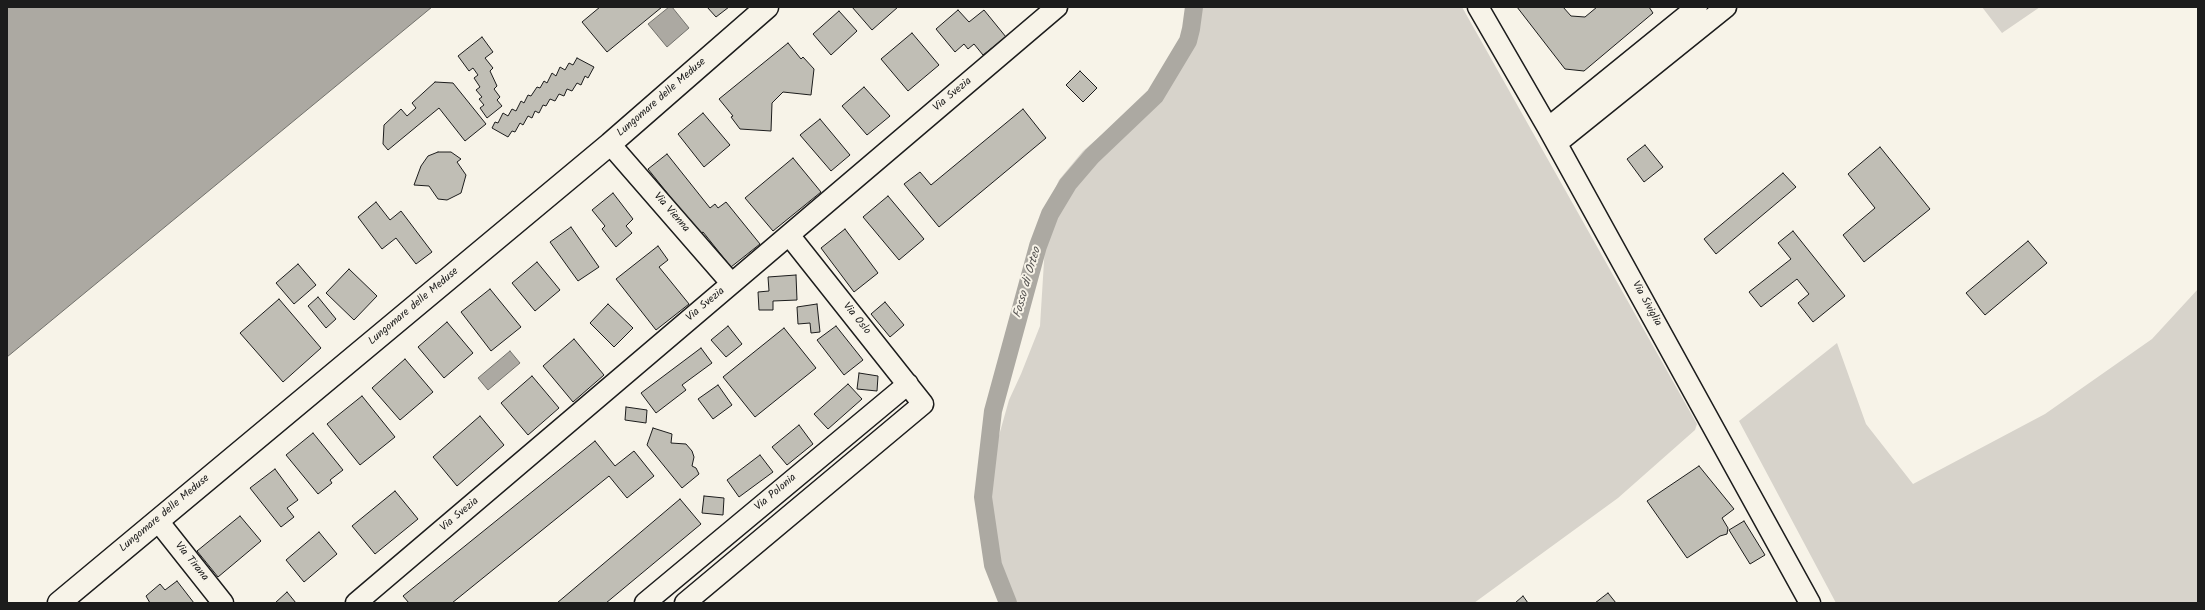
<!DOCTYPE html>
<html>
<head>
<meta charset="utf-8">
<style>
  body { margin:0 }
  #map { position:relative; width:2205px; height:610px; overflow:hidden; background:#f7f3e8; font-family:Kalam,sans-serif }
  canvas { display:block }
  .frame { position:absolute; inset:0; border:8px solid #1c1c1c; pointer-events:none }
</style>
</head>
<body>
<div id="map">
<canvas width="2205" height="610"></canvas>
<div class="frame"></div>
</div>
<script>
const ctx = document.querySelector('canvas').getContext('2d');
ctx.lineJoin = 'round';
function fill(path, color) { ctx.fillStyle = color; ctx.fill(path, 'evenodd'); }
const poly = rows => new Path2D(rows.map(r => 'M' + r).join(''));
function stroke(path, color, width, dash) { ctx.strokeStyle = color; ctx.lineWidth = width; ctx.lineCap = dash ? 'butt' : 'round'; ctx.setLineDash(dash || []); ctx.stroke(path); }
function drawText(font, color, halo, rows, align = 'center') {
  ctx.font = font + ' Kalam,sans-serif'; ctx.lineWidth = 4; ctx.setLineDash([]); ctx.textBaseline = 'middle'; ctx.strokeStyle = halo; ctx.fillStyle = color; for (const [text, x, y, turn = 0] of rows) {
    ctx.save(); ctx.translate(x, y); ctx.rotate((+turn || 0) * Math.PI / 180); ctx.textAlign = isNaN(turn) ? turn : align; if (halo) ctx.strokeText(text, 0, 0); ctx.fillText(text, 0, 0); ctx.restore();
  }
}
fill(poly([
  [1201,7,1462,7,1697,424,1695,430,1618,498,1474,603,1013,603,997,560,990,511,991,464,1009,400,1021,374,1040,326,1047,213,1052,196,1059,180,1083,151,1158,86,1179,60,1199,24],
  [1982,7,2040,7,2002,33],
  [2198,289,2198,603,1836,603,1739,421,1837,343,1866,424,1913,484,2045,414,2152,339]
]), '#d7d3cb');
const water = poly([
  [7,7,432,7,7,357,7,7],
  [669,7,672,7,689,28,667,47,648,24,669,7],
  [510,351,520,363,488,390,478,378,510,351]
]);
fill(water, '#aca9a2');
stroke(water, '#72716c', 1);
stroke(poly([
  [1008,603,993,565,983,497,993,411,1038,246,1050,214,1068,184,1092,156,1155,96,1188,41,1191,29,1194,7]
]), '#aca9a2', 18);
const building = poly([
  [600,7,662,7,607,52,582,22,600,7],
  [707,7,729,7,716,17,707,7],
  [852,7,898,7,872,30,852,7],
  [1517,7,1563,7,1571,16,1585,17,1597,7,1649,7,1653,13,1584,71,1565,69,1517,7],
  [958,10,969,22,984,10,1006,37,983,55,974,44,968,49,964,44,955,52,936,29,958,10],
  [839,11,857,31,831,55,813,34,839,11],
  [912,33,939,65,908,91,881,59,912,33],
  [482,37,493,52,485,58,493,68,490,71,497,86,494,89,500,97,497,100,502,106,487,118,480,108,484,105,479,99,482,97,476,90,480,87,474,78,478,75,473,68,469,71,458,56,482,37],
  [788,43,801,59,803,57,814,69,811,95,783,92,772,103,771,131,740,129,731,117,733,116,719,99,788,43],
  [577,58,594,67,588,78,585,76,581,85,577,83,572,91,567,89,564,96,559,94,555,101,550,99,546,106,543,105,539,113,535,111,532,118,528,116,523,125,520,123,515,132,512,131,508,137,492,128,495,122,498,123,503,113,508,116,512,109,516,111,521,101,524,103,528,95,531,96,537,87,540,88,544,81,547,83,552,73,556,76,560,67,565,70,569,63,573,65,577,58],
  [1080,71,1097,88,1083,102,1066,85,1080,71],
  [435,82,453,83,486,124,465,141,439,108,388,150,383,144,384,125,401,109,407,116,416,108,412,103,435,82],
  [864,87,890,116,867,135,842,106,864,87],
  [1023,109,1046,138,939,227,904,184,920,172,931,185,1023,109],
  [703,113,730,145,704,167,678,134,703,113],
  [820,119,850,155,831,171,800,135,820,119],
  [1645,145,1663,167,1644,182,1627,159,1645,145],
  [1880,147,1930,209,1864,262,1843,235,1875,208,1848,174,1880,147],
  [438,152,451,152,461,159,457,162,466,175,461,193,447,200,438,199,429,186,414,185,421,166,428,156,438,152],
  [667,154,710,208,715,204,718,208,726,202,760,244,731,267,703,232,700,234,648,169,667,154],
  [793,158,821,192,773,231,745,198,793,158],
  [1783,173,1796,187,1716,254,1704,239,1783,173],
  [613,193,633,219,626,226,632,233,616,247,602,229,605,226,592,210,613,193],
  [888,196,924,239,899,260,863,217,888,196],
  [376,202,390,220,401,211,432,252,416,264,396,238,382,249,358,217,376,202],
  [571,227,599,267,578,281,550,242,571,227],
  [845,229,878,273,854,292,821,248,845,229],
  [1793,231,1845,296,1813,322,1798,303,1809,294,1797,279,1761,307,1749,292,1791,259,1778,243,1793,231],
  [2028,241,2047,263,1985,315,1966,293,2028,241],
  [658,246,668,260,659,267,689,304,656,330,616,279,658,246],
  [537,262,560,290,535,311,512,283,537,262],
  [298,264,316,285,294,304,276,283,298,264],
  [349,269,377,296,354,320,326,293,349,269],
  [796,275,797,300,773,301,773,310,759,310,758,292,769,291,768,277,796,275],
  [490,289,521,327,491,351,461,312,490,289],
  [318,297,336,319,326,328,308,306,318,297],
  [279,299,321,348,283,382,240,333,279,299],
  [885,302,904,325,890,337,871,314,885,302],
  [608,304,633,328,614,347,590,323,608,304],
  [817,304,820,332,811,333,810,323,798,324,797,307,817,304],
  [447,322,473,353,444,378,418,347,447,322],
  [728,326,742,344,726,357,711,340,728,326],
  [836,326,863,360,844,375,817,340,836,326],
  [784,328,816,368,755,417,723,377,784,328],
  [574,339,604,375,573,402,543,366,574,339],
  [701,348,712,363,682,385,686,390,656,413,641,393,701,348],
  [405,359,433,392,400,420,372,388,405,359],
  [859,373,878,376,877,391,857,389,859,373],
  [532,376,559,408,528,435,501,403,532,376],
  [848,384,862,399,828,429,814,414,848,384],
  [718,385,732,405,713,419,698,399,718,385],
  [362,396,395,437,360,465,327,424,362,396],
  [626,407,647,410,646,423,625,420,626,407],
  [480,416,504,445,457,486,433,457,480,416],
  [799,425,813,444,787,465,772,447,799,425],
  [653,428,672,434,671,443,686,444,692,451,694,457,692,466,696,468,699,474,682,488,647,445,653,428],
  [313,433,343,470,330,480,332,483,318,494,286,455,313,433],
  [595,441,615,466,634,451,654,476,627,498,609,476,452,603,409,603,403,596,595,441],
  [760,455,773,472,739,497,727,480,760,455],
  [1699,466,1734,509,1722,518,1728,528,1727,534,1720,536,1687,558,1647,501,1699,466],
  [275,469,298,500,287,508,294,517,281,527,250,488,275,469],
  [395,491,418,519,375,554,352,526,395,491],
  [704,496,724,498,723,515,702,513,704,496],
  [680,499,701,524,606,603,557,603,680,499],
  [240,516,261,541,218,577,197,551,240,516],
  [1744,521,1765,555,1750,564,1729,530,1744,521],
  [319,532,337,554,304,582,286,560,319,532],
  [177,581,194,603,150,603,146,596,160,584,165,590,177,581],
  [287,592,296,603,275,603,287,592],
  [1608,593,1616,603,1595,603,1608,593],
  [1523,596,1528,603,1515,603,1523,596]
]);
fill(building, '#c0beb5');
stroke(building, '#1c1c1c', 1);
const street = poly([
  [1478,7,1548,128,1810,603],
  [1548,128,1697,7],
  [1557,143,1726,7],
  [610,144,731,283],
  [158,521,223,603],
  [356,603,1057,7],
  [645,603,908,384],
  [685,603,923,404,789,235]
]);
const secondary = poly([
  [59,603,610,144,767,7]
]);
stroke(street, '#1c1c1c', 23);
stroke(secondary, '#1c1c1c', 25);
stroke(street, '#f7f3e8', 20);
stroke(secondary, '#f7f3e8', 22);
drawText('11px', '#1c1c1c', '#f7f3e8', [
  ["Via Svezia",953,95,-40],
  ["Lungomare delle Meduse",662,98,-41],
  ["Via Vienna",671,213,49],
  ["Via Siviglia",1646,304,61],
  ["Via Svezia",706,305,-40],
  ["Lungomare delle Meduse",414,307,-40],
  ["Via Oslo",856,319,51],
  ["Via Polonia",776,493,-40],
  ["Lungomare delle Meduse",165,514,-40],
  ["Via Svezia",460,515,-40],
  ["Via Tirana",191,562,51]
]);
drawText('italic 12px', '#565452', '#f7f3e8', [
  ["Fosso di Orteo",1028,283,-74]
]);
</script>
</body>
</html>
